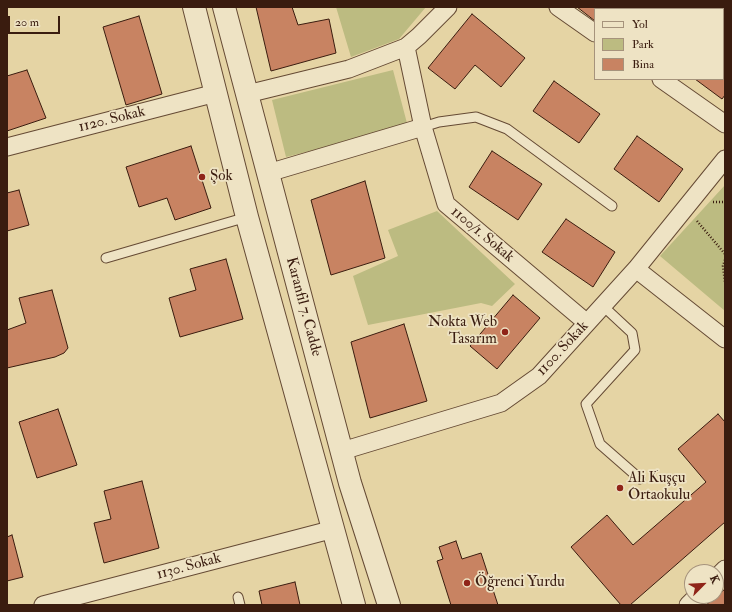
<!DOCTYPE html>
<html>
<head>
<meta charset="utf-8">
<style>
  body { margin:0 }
  #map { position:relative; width:732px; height:612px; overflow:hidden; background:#e5d4a4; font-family:"IM FELL Double Pica",serif }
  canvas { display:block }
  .frame { position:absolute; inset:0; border:8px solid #3a1c0f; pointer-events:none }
  .legend { position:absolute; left:594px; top:8px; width:130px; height:72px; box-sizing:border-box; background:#eee3c4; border:1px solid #a6937c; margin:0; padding:5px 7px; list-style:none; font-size:12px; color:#3a1c0f }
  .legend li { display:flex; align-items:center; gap:8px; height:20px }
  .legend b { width:20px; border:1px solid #a6937c }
  .north { position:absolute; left:684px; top:564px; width:40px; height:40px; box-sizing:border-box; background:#eee3c4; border:1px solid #a6937c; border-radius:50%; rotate:66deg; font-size:11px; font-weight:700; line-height:16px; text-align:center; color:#3a1c0f }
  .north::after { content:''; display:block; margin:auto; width:14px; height:18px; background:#8f2418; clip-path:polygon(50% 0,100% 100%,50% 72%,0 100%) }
  .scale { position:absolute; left:8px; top:16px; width:52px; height:18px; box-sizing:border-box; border:2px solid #3a1c0f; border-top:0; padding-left:5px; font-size:12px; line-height:14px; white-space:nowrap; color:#3a1c0f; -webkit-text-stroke:3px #eee3c4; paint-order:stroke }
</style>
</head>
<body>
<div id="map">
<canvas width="732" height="612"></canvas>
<div class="frame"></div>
<ul class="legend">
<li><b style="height:5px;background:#eee3c4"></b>Yol</li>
<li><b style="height:11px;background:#bcbb81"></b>Park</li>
<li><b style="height:11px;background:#c88362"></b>Bina</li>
</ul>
<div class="north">K</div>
<div class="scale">20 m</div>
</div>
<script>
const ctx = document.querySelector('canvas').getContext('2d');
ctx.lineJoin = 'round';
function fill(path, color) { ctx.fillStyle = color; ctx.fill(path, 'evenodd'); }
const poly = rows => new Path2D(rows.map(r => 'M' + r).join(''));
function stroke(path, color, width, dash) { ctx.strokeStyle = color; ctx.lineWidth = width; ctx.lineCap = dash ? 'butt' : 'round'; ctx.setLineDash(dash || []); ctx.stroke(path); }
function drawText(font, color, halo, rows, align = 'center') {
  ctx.font = font + ' "IM FELL Double Pica",serif'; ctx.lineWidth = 3.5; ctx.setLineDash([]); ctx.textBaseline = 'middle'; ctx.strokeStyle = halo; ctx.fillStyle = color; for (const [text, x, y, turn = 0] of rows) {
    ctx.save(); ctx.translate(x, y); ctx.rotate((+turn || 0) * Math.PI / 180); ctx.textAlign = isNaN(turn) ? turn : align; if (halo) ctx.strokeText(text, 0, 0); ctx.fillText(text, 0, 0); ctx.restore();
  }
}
fill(poly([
  [336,7,426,7,399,39,351,57],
  [393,70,408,127,286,157,272,100],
  [725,185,725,311,660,256],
  [437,211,515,284,492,306,481,303,368,325,353,276,398,256,388,230]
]), '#bcbb81');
const building = poly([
  [256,7,292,7,298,25,329,19,336,53,271,71,256,7],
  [577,7,644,7,643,9,595,9,595,21,577,7],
  [472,14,525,58,501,87,475,65,455,89,428,68,472,14],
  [139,16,162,94,126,105,103,27,139,16],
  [723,47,725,49,725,95,722,99,695,79,723,79,723,47],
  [27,70,46,118,7,131,7,76,27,70],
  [554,81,600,114,579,143,533,111,554,81],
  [637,136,683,169,659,202,614,169,637,136],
  [191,146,211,208,175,220,167,198,139,207,126,167,191,146],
  [492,151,542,184,518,220,469,187,492,151],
  [365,181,385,258,331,275,311,200,365,181],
  [19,190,29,225,7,231,7,193,19,190],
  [566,219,615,252,593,287,542,252,566,219],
  [226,259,243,319,180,337,169,298,196,290,190,269,226,259],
  [52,290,68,348,64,353,55,357,7,368,7,330,26,323,19,298,52,290],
  [513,295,540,318,497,369,470,346,513,295],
  [404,324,427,401,370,418,351,342,404,324],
  [58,409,77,465,37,478,19,422,58,409],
  [718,414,725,422,725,522,630,605,621,605,571,547,607,515,633,545,706,482,678,449,718,414],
  [142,481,159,548,104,563,94,523,111,519,104,491,142,481],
  [12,535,23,577,7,581,7,537,12,535],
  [456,541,462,559,481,553,498,605,451,605,437,561,443,559,439,547,456,541],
  [295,582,300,605,262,605,259,591,295,582],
  [725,589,725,605,706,605,725,589]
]);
fill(building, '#c88362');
stroke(building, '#3a1c0f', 1);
const service = poly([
  [423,127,439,122,476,117,507,129,612,206],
  [106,258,247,217],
  [603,306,632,333,635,350,586,404,600,444,640,479],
  [238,597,240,605]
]);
const minor = poly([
  [558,7,595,33],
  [406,47,423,127,446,204,587,323],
  [661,79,725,124],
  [247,94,349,69,406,47,419,36,448,7],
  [7,147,216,93],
  [268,173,423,127],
  [636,269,725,339],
  [342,451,501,403,539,376,636,269,725,159],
  [716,578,725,569],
  [43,605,334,529],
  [688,605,697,596]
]);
const tertiary = poly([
  [194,7,247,217,354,605],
  [224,7,350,483,389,605]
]);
stroke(service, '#654a34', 11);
stroke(minor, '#654a34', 19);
stroke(tertiary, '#654a34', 24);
stroke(poly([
  [713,202,725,202],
  [697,221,725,254],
  [725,260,723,266,725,282]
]), '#3a1c0f', 2.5, [1, 2]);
stroke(service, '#eee3c4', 9);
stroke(minor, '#eee3c4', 17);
stroke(tertiary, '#eee3c4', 22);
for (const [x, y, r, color] of [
  [202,177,4,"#8f2418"],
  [505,332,4,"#8f2418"],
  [620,488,4,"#8f2418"],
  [467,583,4,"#8f2418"]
]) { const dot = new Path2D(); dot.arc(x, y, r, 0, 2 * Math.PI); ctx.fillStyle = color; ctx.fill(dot); stroke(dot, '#eee3c4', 1.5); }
drawText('15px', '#3a1c0f', '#eee3c4', [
  ["1120. Sokak",112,120,-14],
  ["1100/1. Sokak",482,235,40],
  ["Karanfil 7. Cadde",303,307,75],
  ["1100. Sokak",563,349,-47],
  ["1130. Sokak",189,567,-15]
]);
drawText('15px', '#3a1c0f', '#eee3c4', [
  ["Şok",210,177],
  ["Nokta Web",497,323,"right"],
  ["Tasarım",497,340,"right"],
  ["Ali Kuşçu",628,479],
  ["Ortaokulu",628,496],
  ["Öğrenci Yurdu",475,583]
], 'left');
</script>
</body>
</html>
